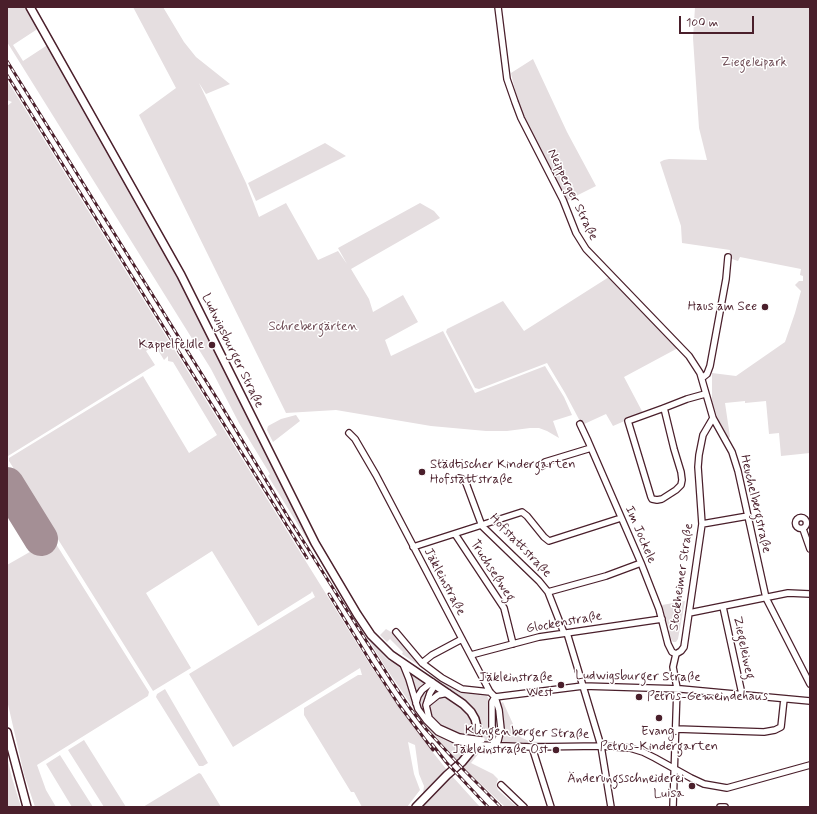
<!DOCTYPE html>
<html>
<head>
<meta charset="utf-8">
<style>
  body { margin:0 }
  #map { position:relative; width:817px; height:814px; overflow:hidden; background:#fff; font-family:Mynerve,sans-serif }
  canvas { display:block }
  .frame { position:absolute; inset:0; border:8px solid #4a1f2b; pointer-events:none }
  .scale { position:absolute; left:679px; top:16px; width:75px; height:18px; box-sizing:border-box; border:2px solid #4a1f2b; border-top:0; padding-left:5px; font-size:12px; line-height:14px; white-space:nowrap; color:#4a1f2b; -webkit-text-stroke:3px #fff; paint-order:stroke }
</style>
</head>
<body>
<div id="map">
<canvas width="817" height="814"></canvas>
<div class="frame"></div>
<div class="scale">100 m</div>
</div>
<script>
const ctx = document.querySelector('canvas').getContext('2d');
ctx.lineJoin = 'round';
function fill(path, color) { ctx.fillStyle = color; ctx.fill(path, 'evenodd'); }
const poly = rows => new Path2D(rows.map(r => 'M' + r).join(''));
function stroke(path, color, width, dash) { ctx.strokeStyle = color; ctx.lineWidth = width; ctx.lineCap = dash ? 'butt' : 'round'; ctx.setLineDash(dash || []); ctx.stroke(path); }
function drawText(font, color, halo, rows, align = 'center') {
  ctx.font = font + ' Mynerve,sans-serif'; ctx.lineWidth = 3; ctx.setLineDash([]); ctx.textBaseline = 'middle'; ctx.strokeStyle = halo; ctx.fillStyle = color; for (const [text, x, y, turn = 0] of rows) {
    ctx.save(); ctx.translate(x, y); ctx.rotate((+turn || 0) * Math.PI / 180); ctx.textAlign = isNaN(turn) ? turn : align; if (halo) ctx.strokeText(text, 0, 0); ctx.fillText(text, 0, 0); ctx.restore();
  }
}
fill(poly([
  [7,7,27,7,39,28,13,45,23,61,49,44,172,264,303,528,334,582,366,636,388,660,425,672,461,693,487,696,491,703,491,738,471,763,493,774,498,779,496,785,498,790,517,807,505,807,466,770,425,725,386,668,268,476,270,474,239,423,211,369,7,42],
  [133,7,163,7,184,42,196,57,230,84,206,94,199,83,246,183,259,217,286,203,318,260,338,251,347,264,338,248,420,203,434,211,440,218,351,269,369,299,373,312,403,295,418,322,385,340,391,356,443,331,475,393,545,366,564,397,572,415,553,421,559,438,547,431,539,428,530,428,507,431,486,431,431,426,336,410,286,413,139,115,176,88],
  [695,7,810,7,810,453,781,456,779,433,769,434,766,401,745,403,745,401,725,403,730,437,728,438,720,425,712,401,712,373,736,376,785,342,795,313,801,291,795,285,799,281,803,281,803,276,800,275,801,269,740,257,738,261,729,258,730,250,682,243,681,226,660,162,664,160,669,159,707,160,699,128,693,38],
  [533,59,567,132,596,186,566,201,523,118,517,99,511,73],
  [7,80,372,668,427,745,447,770,423,793,424,786,419,774,415,745,408,742,414,774,420,790,407,807,362,807,354,792,351,792,304,715,304,708,358,675,362,675,360,668,233,747,189,674,315,597,312,591,311,593,258,626,212,551,146,593,191,668,153,691,9,461,9,458,143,376,189,453,217,435,173,362,168,361,168,356,164,360,155,345,146,351,155,365,8,456,7,455,7,106,12,102,7,100],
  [325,143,346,156,256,201,248,183],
  [609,277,678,348,624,377,643,413,613,426,606,414,582,425,565,393,547,363,479,389,475,388,446,332,447,329,503,301,524,331],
  [296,415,300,421,273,442,267,430,268,426,281,419],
  [7,466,149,692,148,696,37,765,46,790,56,807,35,807,24,774,7,700,7,565,35,549,7,502],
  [685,601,678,639,676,642,673,642,671,639,662,605],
  [386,629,391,632,394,632,439,679,402,654,403,652,390,639,387,642,380,635],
  [165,689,208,763,203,766,199,766,156,697,157,694],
  [503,702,513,724,511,726,516,733,522,738,529,741,549,743,549,745,529,745,523,742,519,744,502,744,504,729,498,704],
  [84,740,126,807,104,807,68,750],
  [60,755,93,807,72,807,46,764],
  [7,757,12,778,21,807,7,807],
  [199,773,201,774,221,807,143,807],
  [452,776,480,807,422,807,429,798]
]), '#e5dee0');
stroke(poly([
  [7,484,41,539]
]), '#a48f95', 34);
const minor = poly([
  [498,7,507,79,515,102,521,118,563,200,576,233,586,249,689,356,700,373,713,418,732,452,738,471,766,598,810,684],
  [702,378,707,374,710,366,726,279,728,257],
  [664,408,674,449,681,472,682,480,681,485,676,490,662,499,657,500,652,499,651,497,628,421,664,408,687,399,705,394],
  [580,424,588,441,641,563,659,609,668,644,672,652,676,654],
  [349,433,355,439,376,475,462,639,490,692,495,697,499,710,501,729,498,741,495,745],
  [542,466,545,462,591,448],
  [458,478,462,479,466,483,482,526,539,581,548,592,564,633],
  '795.5 523a5.5 5.5 0 1 1 11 0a5.5 5.5 0 1 1-11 0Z',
  [702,524,748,516],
  [803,529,810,549],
  [455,534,504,608,513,644],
  [413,547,522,512,527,516,544,537,549,541,621,518],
  [548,592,606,576,641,563],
  [723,607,742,694],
  [689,613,788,593,810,594],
  [396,632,422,663,442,678,462,689,490,692],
  [567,633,601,746,611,807],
  [471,655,539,637,662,619],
  [422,663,432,655,462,639],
  [403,664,409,679,418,709,426,720,438,732,457,741],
  [435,685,430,693,426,705,429,718,439,728,459,737],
  [495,697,583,686,681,689,810,701],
  [416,703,418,696,422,690,432,682],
  [428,703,438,695,448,693],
  [676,729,764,732,775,730,781,727,784,699],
  [480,745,532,747,601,746,630,748,643,752,655,758,691,778,704,784,727,788,810,765],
  [495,745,493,740,492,726,492,702,495,697],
  [532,747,551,807],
  [501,785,524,807],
  [673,807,677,688,673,667,676,654,681,651,684,647,689,613,702,524,698,467,699,455,703,435,713,418],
  [720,807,725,807]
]);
const major = poly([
  [30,7,181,275,315,543,357,614,371,635,391,655,463,704,471,712,475,719,478,731,477,737,475,745,471,751,462,762,447,775,416,807],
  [7,732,27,807]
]);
stroke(minor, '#4a1f2b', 8);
stroke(major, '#4a1f2b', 10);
stroke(minor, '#fff', 5.5);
stroke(major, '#fff', 7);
const rail = poly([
  [7,61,221,405,288,517,391,680,410,708,426,729,465,771,501,807],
  [7,75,307,558],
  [329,594,372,664,399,705,433,750],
  [432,744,446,762,488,807]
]);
stroke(rail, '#4a1f2b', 3);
stroke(rail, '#fff', 1.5, [4.5]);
const minorBridge = poly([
  [459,737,482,740],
  [457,741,480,745]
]);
stroke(minorBridge, '#4a1f2b', 8, []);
stroke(minorBridge, '#fff', 5.5);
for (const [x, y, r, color] of [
  [765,307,4,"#4a1f2b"],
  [212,345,4,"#4a1f2b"],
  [422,472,4,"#4a1f2b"],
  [561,685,4,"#4a1f2b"],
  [639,697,4,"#4a1f2b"],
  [659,718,4,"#4a1f2b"],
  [556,750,4,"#4a1f2b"],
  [692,786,4,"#4a1f2b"]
]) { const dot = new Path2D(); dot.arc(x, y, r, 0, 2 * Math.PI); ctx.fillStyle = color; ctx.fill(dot); stroke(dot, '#fff', 1.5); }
drawText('13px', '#714f58', '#fff', [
  ["Ziegeleipark",754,63],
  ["Schrebergärten",313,327]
]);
drawText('13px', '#4a1f2b', '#fff', [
  ["Neipperger Straße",572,195,64],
  ["Ludwigsburger Straße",232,351,64],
  ["Heuchelbergstraße",755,504,77],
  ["Im Jockele",640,535,67],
  ["Hofstattstraße",520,546,46],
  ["Truchseßweg",492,571,57],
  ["Stockheimer Straße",682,577,-82],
  ["Jäkleinstraße",444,582,62],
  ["Glockenstraße",564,623,-10],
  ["Ziegeleiweg",743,648,78],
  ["Ludwigsburger Straße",638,677,1],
  ["Klingenberger Straße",527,733,2]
]);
drawText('13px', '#4a1f2b', '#fff', [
  ["Haus am See",757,307],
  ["Kappelfeldle",204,345],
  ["Städtischer Kindergarten",430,465,"left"],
  ["Hofstattstraße",430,480,"left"],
  ["Jäkleinstraße",553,678],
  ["West",553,693],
  ["Petrus-Gemeindehaus",647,697,"left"],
  ["Evang.",659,732,"center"],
  ["Petrus-Kindergarten",659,747,"center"],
  ["Jäkleinstraße Ost",548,750],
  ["Änderungsschneiderei",684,779],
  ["Luisa",684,794]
], 'right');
</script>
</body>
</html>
